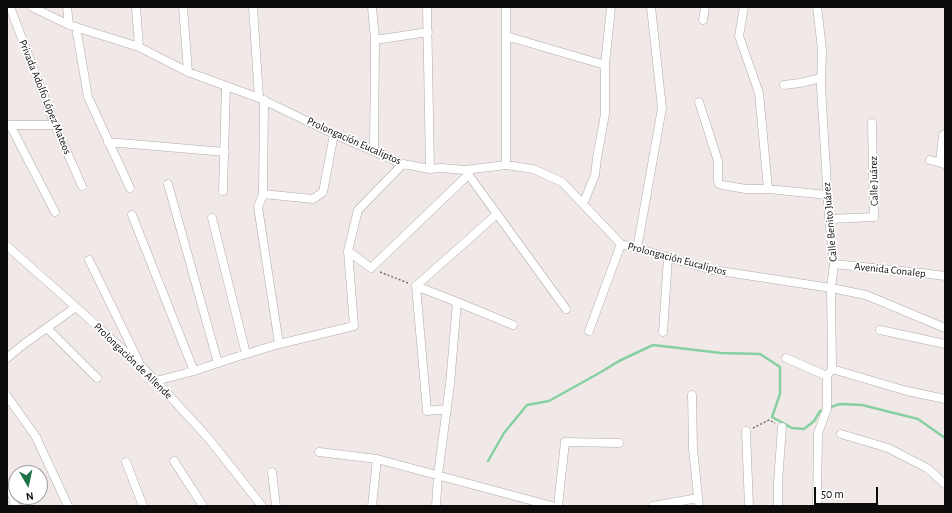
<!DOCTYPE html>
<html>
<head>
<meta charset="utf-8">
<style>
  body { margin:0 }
  #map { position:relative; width:952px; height:513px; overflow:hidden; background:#f0e9e8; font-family:"Alegreya Sans",sans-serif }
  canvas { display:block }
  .frame { position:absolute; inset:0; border:8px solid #0e0c0b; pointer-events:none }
  .north { position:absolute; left:8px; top:465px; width:40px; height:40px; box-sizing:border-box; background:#fff; border:1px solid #9f9e9d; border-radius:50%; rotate:171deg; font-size:11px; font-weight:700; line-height:16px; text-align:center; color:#0e0c0b }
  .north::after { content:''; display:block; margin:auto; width:14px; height:18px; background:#1c7346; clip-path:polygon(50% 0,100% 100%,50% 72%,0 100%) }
  .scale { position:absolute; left:814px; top:487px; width:64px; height:18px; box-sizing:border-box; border:2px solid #0e0c0b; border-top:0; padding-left:5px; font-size:12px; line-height:14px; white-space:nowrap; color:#0e0c0b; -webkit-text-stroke:3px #fff; paint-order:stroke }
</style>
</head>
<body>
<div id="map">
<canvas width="952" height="513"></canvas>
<div class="frame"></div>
<div class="north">N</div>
<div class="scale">50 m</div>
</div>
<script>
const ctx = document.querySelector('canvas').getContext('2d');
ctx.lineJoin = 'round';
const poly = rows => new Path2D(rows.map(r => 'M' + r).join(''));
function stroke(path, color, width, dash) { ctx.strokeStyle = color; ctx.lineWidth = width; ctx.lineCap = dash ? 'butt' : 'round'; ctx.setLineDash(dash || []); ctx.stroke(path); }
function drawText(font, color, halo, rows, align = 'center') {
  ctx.font = font + ' "Alegreya Sans",sans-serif'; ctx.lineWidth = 3.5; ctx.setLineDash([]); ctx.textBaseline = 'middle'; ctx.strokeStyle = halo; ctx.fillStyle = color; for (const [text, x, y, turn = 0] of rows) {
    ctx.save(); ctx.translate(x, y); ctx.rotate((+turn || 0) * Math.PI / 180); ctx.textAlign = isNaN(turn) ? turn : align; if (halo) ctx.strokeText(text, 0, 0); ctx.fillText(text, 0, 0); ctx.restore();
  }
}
stroke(poly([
  [828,408,840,404,862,405,918,419,945,438],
  [488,461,504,433,527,405,549,401,601,372,619,361,653,345,721,353,760,354,780,367,780,394,772,417,792,428,804,429,814,421,820,411,824,410]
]), '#87d0a2', 2.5);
const street = poly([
  [10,7,55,125,82,186],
  [32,7,69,25,139,47,188,72,259,98,334,134,403,164,430,169,441,168,465,170,506,165,533,169,562,182,621,244,713,270,831,288,866,295,945,328],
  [67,7,69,25],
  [136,7,139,47],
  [183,7,188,72],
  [253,7,259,98],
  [372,7,375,40,374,151],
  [427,7,430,169],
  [744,7,739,36,759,93,768,189],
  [703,20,705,7],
  [76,27,88,97,130,188],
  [506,36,605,65],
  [375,40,428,32],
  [784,85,800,83,821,78],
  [699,102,718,161,718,181,719,184,722,185,746,189,768,189,828,195],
  [7,125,55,125],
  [10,125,55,212],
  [108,142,225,152],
  [930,160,944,164],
  [940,162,943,135,945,134],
  [506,165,506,7],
  [465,170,566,309],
  [168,184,218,363],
  [223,191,226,86],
  [263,194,264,100],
  [583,204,595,175,597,158,605,114,605,65,611,7],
  [132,215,194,371],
  [212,218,246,354],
  [829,219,874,217,872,123],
  [7,246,76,307,141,366,156,381,209,439,262,506],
  [637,249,662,108,651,7],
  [348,251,371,268,469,174],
  [89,260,139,362],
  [834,264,922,273,945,276],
  [416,286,427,411,447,409],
  [416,286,497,214],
  [416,286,457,302,513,325],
  [47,328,97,378],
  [880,330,945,344],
  [589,331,621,244],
  [663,332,668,257],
  [279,344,258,207,263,194,313,199,323,192,334,134],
  [7,358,24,344,76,307],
  [786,358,827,376],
  [832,369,907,391,945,399],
  [156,381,194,371,233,358,279,344,354,326,348,251,358,210,403,164],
  [692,395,693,449,699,506],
  [7,396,36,437,68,506],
  [746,431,749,506],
  [841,434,888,448,927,468,945,484],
  [319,452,377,459,552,506],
  [174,461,203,506],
  [126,462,143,506],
  [272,472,276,506],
  [7,485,12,494,15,506],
  [372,506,377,459],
  [436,506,438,475,450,384,457,302],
  [558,506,565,442,619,443],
  [653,506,698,498],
  [778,506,778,482,782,427],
  [817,506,818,433,827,409,827,376,832,369,831,288,834,264,829,219,821,86,822,49,817,7]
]);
stroke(street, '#b0aaa8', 9);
stroke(poly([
  [380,272,408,283],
  [753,428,769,420,775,423]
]), '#777372', 1.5, [2, 2]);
stroke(street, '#fff', 8);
drawText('11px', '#0e0c0b', '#fff', [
  ["Privada Adolfo López Mateos",45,97,68],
  ["Prolongación Eucaliptos",354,141,24],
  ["Calle Juárez",874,181,-91],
  ["Calle Benito Juárez",830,222,-95],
  ["Prolongación Eucaliptos",677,259,15],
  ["Avenida Conalep",890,270,6],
  ["Prolongación de Allende",133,361,44]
]);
</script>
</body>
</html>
